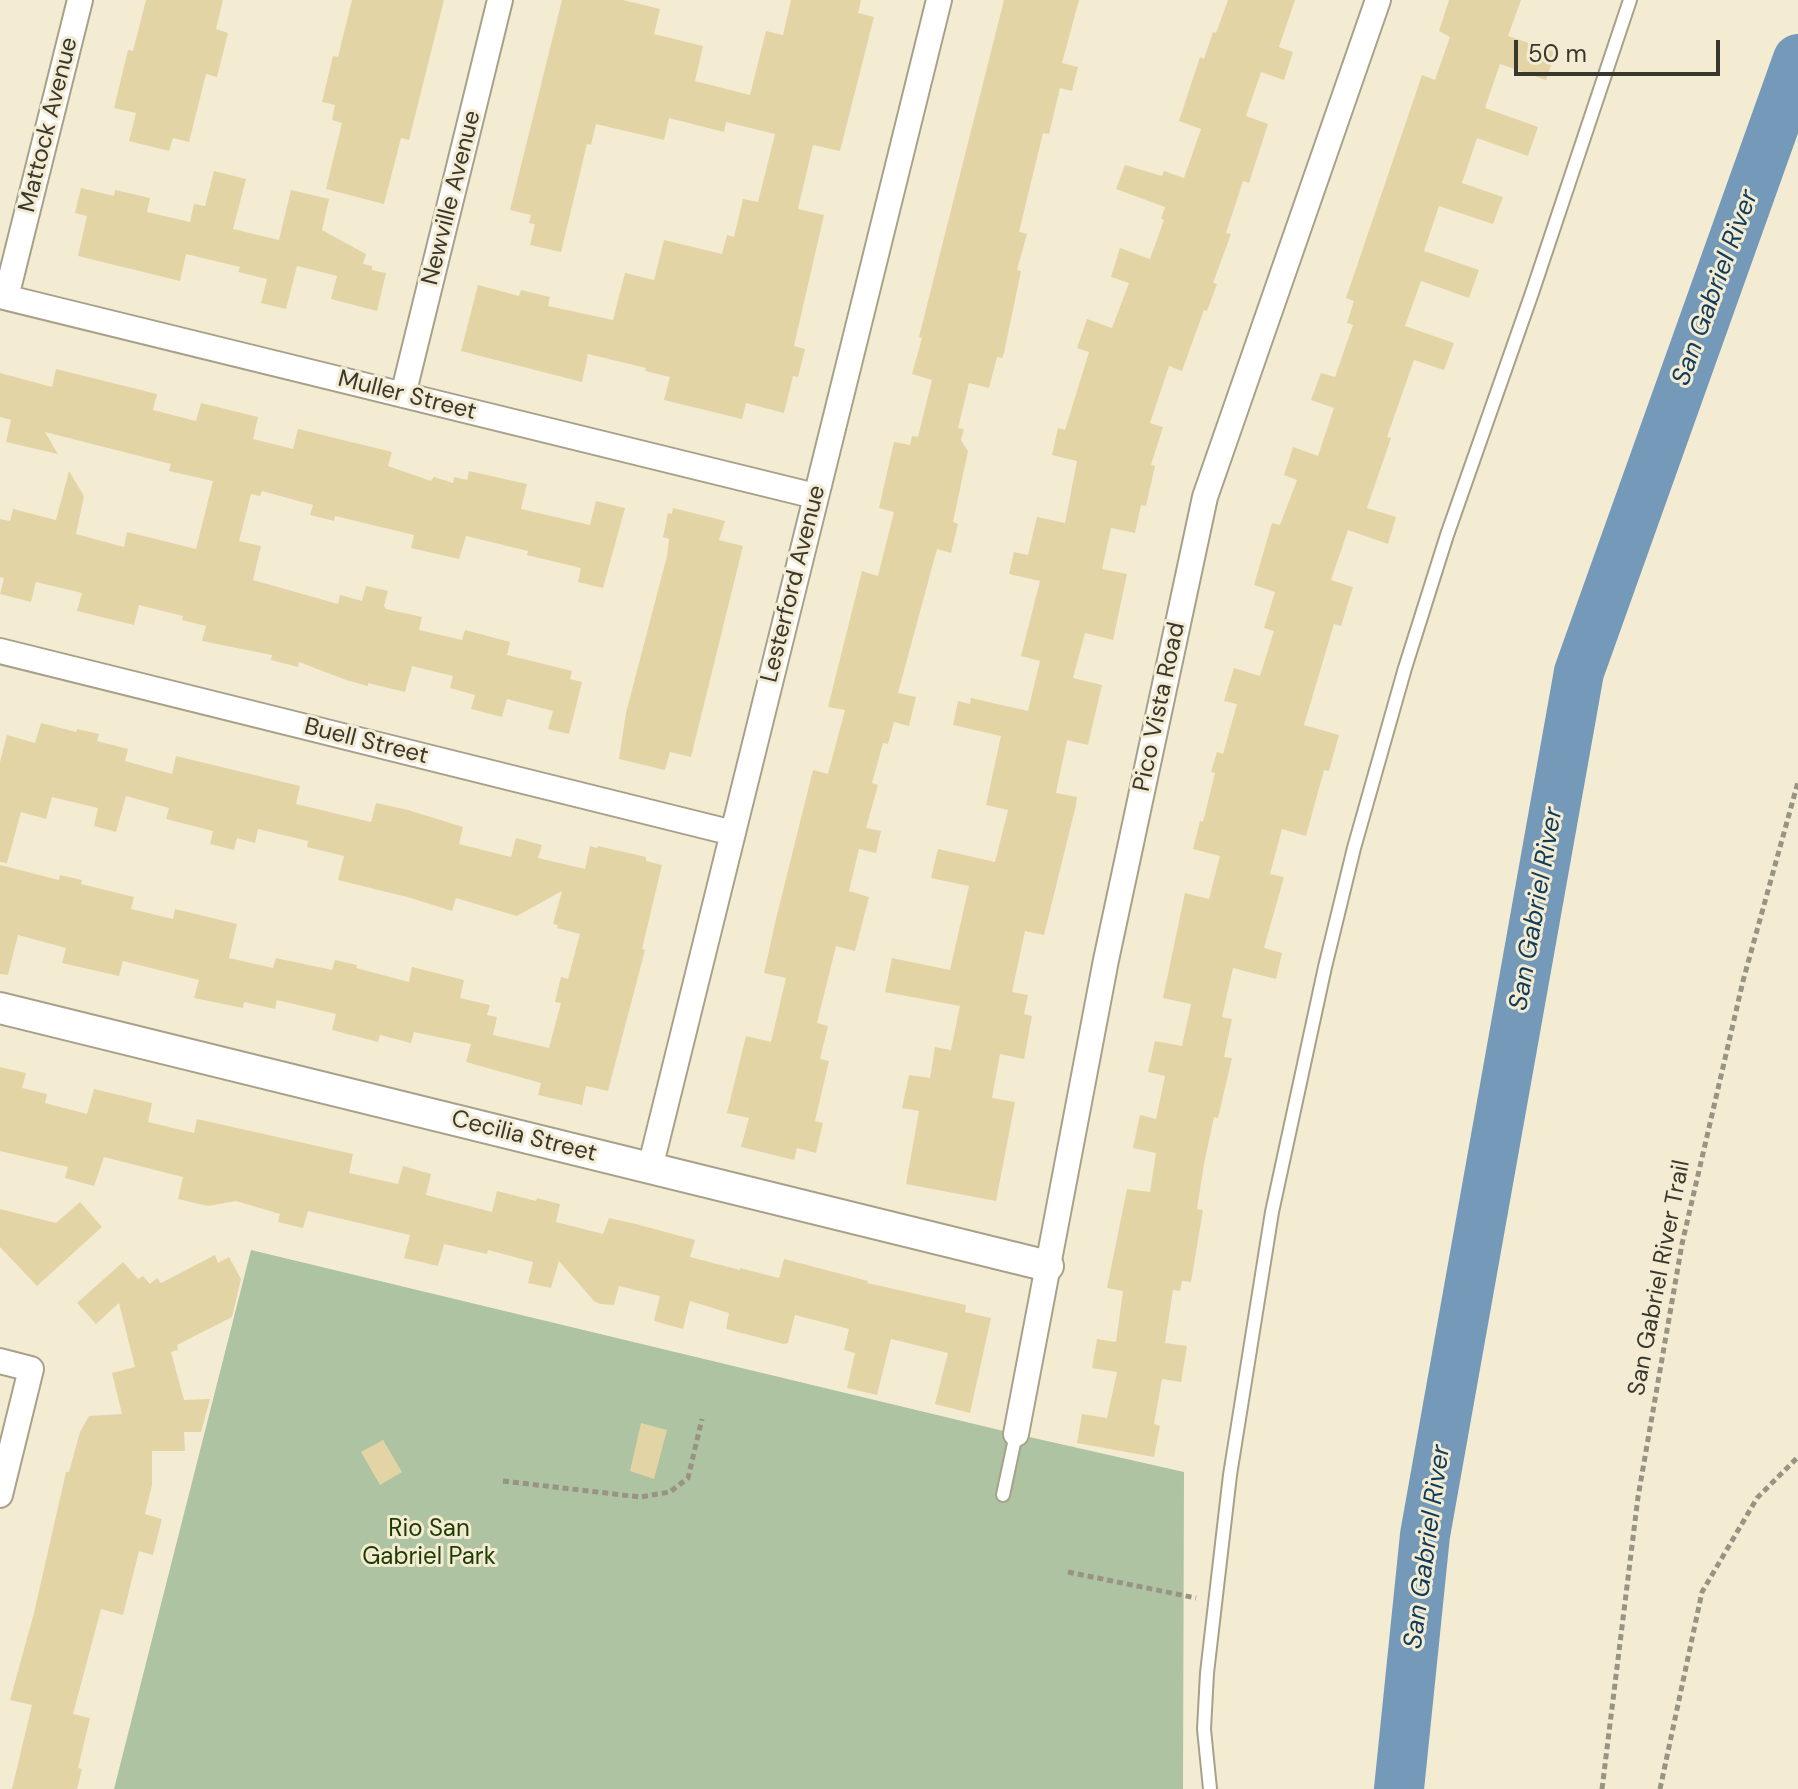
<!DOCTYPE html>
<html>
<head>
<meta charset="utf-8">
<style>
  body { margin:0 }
  #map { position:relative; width:1798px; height:1789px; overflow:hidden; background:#f3ecd3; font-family:"DM Sans",sans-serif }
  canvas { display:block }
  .scale { position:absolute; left:1514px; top:40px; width:206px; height:36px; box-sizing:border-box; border:4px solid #3a372e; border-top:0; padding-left:10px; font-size:24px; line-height:28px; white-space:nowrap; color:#3a372e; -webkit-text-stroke:6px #f3ecd3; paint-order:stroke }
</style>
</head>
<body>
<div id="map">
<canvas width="1798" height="1789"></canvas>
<div class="scale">50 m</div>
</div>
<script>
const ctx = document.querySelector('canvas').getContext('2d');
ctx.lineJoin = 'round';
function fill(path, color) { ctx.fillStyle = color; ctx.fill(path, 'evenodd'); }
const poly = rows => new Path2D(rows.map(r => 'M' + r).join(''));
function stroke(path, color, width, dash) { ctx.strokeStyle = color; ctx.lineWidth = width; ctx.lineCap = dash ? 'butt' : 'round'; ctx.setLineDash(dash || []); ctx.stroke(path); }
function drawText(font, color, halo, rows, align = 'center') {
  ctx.font = font + ' "DM Sans",sans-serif'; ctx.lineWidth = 6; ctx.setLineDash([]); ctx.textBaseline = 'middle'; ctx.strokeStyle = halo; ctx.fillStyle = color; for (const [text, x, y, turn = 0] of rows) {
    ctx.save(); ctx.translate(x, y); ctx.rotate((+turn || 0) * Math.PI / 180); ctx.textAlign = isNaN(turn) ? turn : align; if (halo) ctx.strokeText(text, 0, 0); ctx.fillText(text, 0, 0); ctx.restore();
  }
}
fill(poly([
  [251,1250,1016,1434,1184,1472,1183,1789,114,1789]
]), '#adc3a1');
stroke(poly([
  [1399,1789,1425,1535,1579,672,1798,59]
]), '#7499b9', 50);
fill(poly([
  [146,0,223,0,216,29,228,33,217,77,206,74,189,142,173,138,169,151,129,141,136,113,114,108,128,50,133,51],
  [352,0,444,0,409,140,401,138,384,204,326,189,342,123,332,120,335,105,322,102,333,56,338,57],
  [562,0,623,0,660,9,654,34,703,46,695,81,750,95,766,31,783,35,791,0,861,0,858,13,874,17,840,151,813,145,798,209,824,215,794,346,805,349,798,377,793,376,784,413,746,403,742,419,664,400,670,377,645,371,646,368,588,354,582,382,461,351,478,285,519,296,521,290,550,297,548,306,613,320,625,273,654,280,664,240,722,254,727,235,734,237,743,199,758,202,775,134,726,122,724,132,669,118,664,140,596,124,591,145,587,144,561,252,530,245,535,224,529,223,531,215,510,210],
  [1004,0,1079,0,1062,63,1078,67,1072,91,1060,88,1049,134,1043,133,1019,232,1027,234,1017,270,1021,271,1004,353,1002,358,997,357,989,388,969,383,958,428,964,429,961,440,968,451,953,522,958,524,951,553,937,549,898,693,916,697,909,726,894,722,888,744,883,743,872,783,878,785,866,828,881,831,876,853,859,849,849,891,869,897,855,951,836,946,817,1023,828,1026,820,1059,829,1061,815,1121,823,1123,816,1153,797,1148,794,1160,741,1147,749,1118,727,1113,746,1036,771,1042,786,978,764,973,776,919,813,770,828,774,845,710,828,707,862,571,878,576,894,512,879,508,894,442,910,445,912,436,918,437,932,380,912,374,922,338,919,337],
  [1228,0,1295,0,1279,47,1293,52,1284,80,1261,72,1246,116,1268,124,1249,183,1243,181,1226,233,1231,234,1213,283,1217,284,1207,311,1204,310,1182,371,1169,366,1150,423,1163,427,1151,465,1155,466,1146,506,1141,505,1135,533,1111,528,1102,569,1127,574,1113,640,1085,633,1073,678,1102,685,1088,745,1067,740,1056,793,1077,797,1076,805,1044,935,1025,931,1012,992,1028,995,1024,1014,1032,1016,1024,1059,1000,1054,992,1098,1015,1102,996,1201,906,1184,919,1111,902,1108,909,1075,930,1078,935,1047,951,1050,960,1006,885,992,892,958,950,970,969,886,931,878,938,849,995,862,1008,810,986,805,1001,736,953,725,958,701,970,704,971,698,1028,711,1040,661,1021,656,1040,581,1009,574,1014,552,1028,555,1037,517,1065,523,1077,461,1052,455,1058,428,1065,430,1089,352,1077,348,1087,319,1112,328,1129,283,1111,277,1120,248,1150,259,1164,220,1161,219,1165,207,1116,189,1125,165,1162,176,1164,171,1184,178,1201,129,1179,121,1200,57,1204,59,1213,32,1216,33],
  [1449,0,1521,0,1508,36,1556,52,1546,80,1500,64,1485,108,1538,127,1528,156,1477,138,1462,183,1503,197,1493,224,1439,206,1424,251,1479,270,1469,298,1421,281,1405,326,1454,343,1444,370,1414,360,1387,437,1391,438,1367,508,1396,517,1388,544,1348,530,1331,580,1353,587,1341,626,1334,624,1304,725,1339,735,1329,771,1324,770,1306,836,1282,829,1270,874,1284,877,1264,948,1282,953,1276,979,1233,968,1222,1017,1232,1019,1224,1057,1232,1058,1218,1118,1214,1117,1204,1164,1197,1209,1203,1210,1191,1282,1182,1281,1180,1291,1173,1290,1165,1343,1187,1346,1181,1382,1162,1379,1154,1424,1160,1426,1154,1457,1077,1443,1082,1414,1107,1418,1117,1372,1092,1368,1097,1339,1116,1342,1123,1291,1107,1288,1127,1189,1150,1192,1156,1153,1133,1148,1140,1115,1156,1119,1165,1076,1148,1072,1155,1041,1182,1046,1191,1004,1163,998,1185,893,1209,899,1220,856,1193,849,1200,821,1203,822,1215,773,1211,772,1217,752,1223,754,1237,704,1224,701,1234,668,1260,676,1274,631,1264,628,1275,592,1254,585,1272,523,1280,525,1297,480,1284,475,1293,447,1318,456,1334,408,1311,400,1321,373,1335,377,1353,325,1347,323,1354,301,1346,298,1422,75,1435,80,1450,37,1439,31],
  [214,171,246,179,233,229,279,240,291,190,329,199,322,230,366,254,363,264,372,266,372,270,386,273,377,311,331,299,337,276,297,266,286,309,261,303,267,279,238,272,240,267,186,254,180,281,78,256,87,216,75,213,81,188,114,196,115,190,150,198,147,212,190,222,194,204,205,206],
  [56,369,157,394,153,410,196,421,201,403,258,417,253,439,293,449,298,429,392,452,388,466,431,481,434,477,453,483,454,477,467,480,469,471,527,484,521,509,590,525,596,501,625,508,603,588,578,582,581,568,527,555,528,551,466,536,459,559,411,548,414,535,335,516,334,521,310,515,313,505,262,491,260,496,251,494,239,541,261,546,253,580,338,604,340,595,362,601,366,586,388,591,384,606,386,609,422,617,419,630,462,640,465,630,510,642,507,655,572,671,570,679,582,682,569,734,548,729,553,711,507,699,502,717,471,709,475,695,450,688,453,676,412,666,405,692,368,683,368,686,346,680,299,662,298,667,271,660,272,655,202,641,206,626,182,620,183,616,139,605,134,625,77,611,82,593,36,582,31,602,0,594,4,578,0,577,0,519,10,521,13,509,56,520,69,471,84,496,76,534,124,547,127,532,196,549,213,481,169,471,171,464,45,432,58,454,6,442,11,420,0,417,0,373,52,387],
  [673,508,725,521,719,540,743,546,691,757,670,752,665,770,619,759,626,713,667,556,669,539,663,537,668,513,672,514],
  [41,723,76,732,77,729,99,734,97,741,128,749,125,761,172,774,176,756,300,786,296,804,371,822,376,803,408,810,463,827,459,844,511,857,516,838,542,845,538,858,585,869,590,846,597,848,598,846,646,857,646,861,662,865,642,949,645,950,608,1091,586,1086,582,1105,538,1095,541,1083,466,1062,471,1044,414,1032,411,1043,380,1035,378,1042,332,1030,336,1014,277,1000,275,1009,244,1002,243,1008,194,998,199,980,123,961,119,976,62,963,66,948,18,935,8,975,0,974,0,865,59,880,60,875,82,880,81,884,134,897,131,909,173,919,175,909,237,924,229,958,273,968,276,958,332,970,335,960,357,965,356,968,409,982,412,967,464,980,460,998,490,1005,487,1015,497,1017,493,1035,549,1048,561,1003,555,1002,561,977,568,979,580,934,557,928,558,925,553,924,562,891,517,916,456,898,452,911,411,898,338,880,344,856,307,847,308,841,258,829,255,843,237,838,234,850,210,844,213,831,166,819,169,808,126,796,116,832,94,826,98,808,52,797,46,819,21,812,7,863,0,862,0,762,7,735,35,743],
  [0,1067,26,1073,22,1088,47,1094,45,1103,87,1114,94,1089,152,1103,148,1122,194,1133,197,1119,353,1154,349,1173,398,1184,403,1166,431,1174,426,1195,492,1212,497,1191,536,1201,537,1198,560,1204,556,1222,603,1234,609,1218,636,1224,695,1240,690,1257,740,1270,740,1268,779,1278,784,1259,868,1281,867,1283,966,1305,965,1312,991,1318,970,1413,935,1404,948,1353,891,1339,877,1395,847,1388,855,1353,844,1350,849,1329,795,1315,788,1343,784,1344,726,1329,729,1313,690,1301,683,1329,654,1321,660,1296,619,1286,614,1305,600,1304,594,1301,559,1261,551,1288,528,1283,533,1262,488,1250,487,1254,444,1244,438,1266,404,1258,410,1235,308,1211,303,1228,278,1222,280,1214,236,1201,208,1206,178,1199,183,1177,104,1157,94,1186,65,1178,68,1167,0,1151],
  [80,1202,102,1227,37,1286,0,1247,0,1209,56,1223],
  [215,1255,218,1263,229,1257,241,1279,232,1317,177,1345,178,1350,171,1352,184,1400,210,1399,201,1432,184,1432,185,1451,152,1451,152,1485,145,1514,162,1519,153,1555,139,1551,123,1615,101,1609,73,1714,90,1718,78,1768,82,1769,77,1789,12,1789,32,1705,10,1700,34,1613,66,1472,69,1472,80,1432,89,1416,122,1414,112,1373,135,1367,119,1303,96,1324,77,1303,123,1262,138,1279,143,1276,150,1284,157,1278,161,1283],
  [641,1423,667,1430,654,1479,630,1471],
  [383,1440,402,1472,380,1485,361,1452]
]), '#e3d4a6');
const service = poly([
  [1003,1495,1016,1434],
  [1210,1789,1204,1729,1207,1673,1230,1475,1272,1212,1325,967,1354,848,1405,668,1447,535,1532,293,1630,0]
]);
const minor = poly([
  [0,296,815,496],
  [6,297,80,0],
  [403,395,500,0],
  [0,651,733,833],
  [650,1168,939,0],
  [0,1361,31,1369,0,1495],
  [1016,1434,1106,960,1205,497,1378,0]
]);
const tertiary = poly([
  [0,1008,1048,1266]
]);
stroke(service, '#a8a18a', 16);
stroke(minor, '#a8a18a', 28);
stroke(tertiary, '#a8a18a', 34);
stroke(poly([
  [503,1481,640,1497,670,1492,688,1478,702,1419],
  [1068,1572,1196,1598],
  [1602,1789,1638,1497,1682,1244,1743,981,1798,782],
  [1660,1789,1702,1592,1757,1498,1798,1457]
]), '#989382', 5, [6, 4]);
stroke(service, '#fff', 12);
stroke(minor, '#fff', 24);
stroke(tertiary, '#fff', 30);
drawText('24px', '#3a372e', '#f3ecd3', [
  ["Mattock Avenue",49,125,-76],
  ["Newville Avenue",452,198,-76],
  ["Muller Street",407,396,14],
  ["Lesterford Avenue",794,584,-76],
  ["Pico Vista Road",1160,707,-78],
  ["Buell Street",366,742,14],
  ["Cecilia Street",524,1137,14],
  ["San Gabriel River Trail",1660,1278,-79]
]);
drawText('24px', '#1b3c00', '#f3ecd3', [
  ["Rio San",429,1530],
  ["Gabriel Park",429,1558]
]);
drawText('italic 26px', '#0e3b5b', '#f3ecd3', [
  ["San Gabriel River",1716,288,-70],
  ["San Gabriel River",1537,909,-80],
  ["San Gabriel River",1428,1547,-82]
]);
</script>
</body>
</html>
